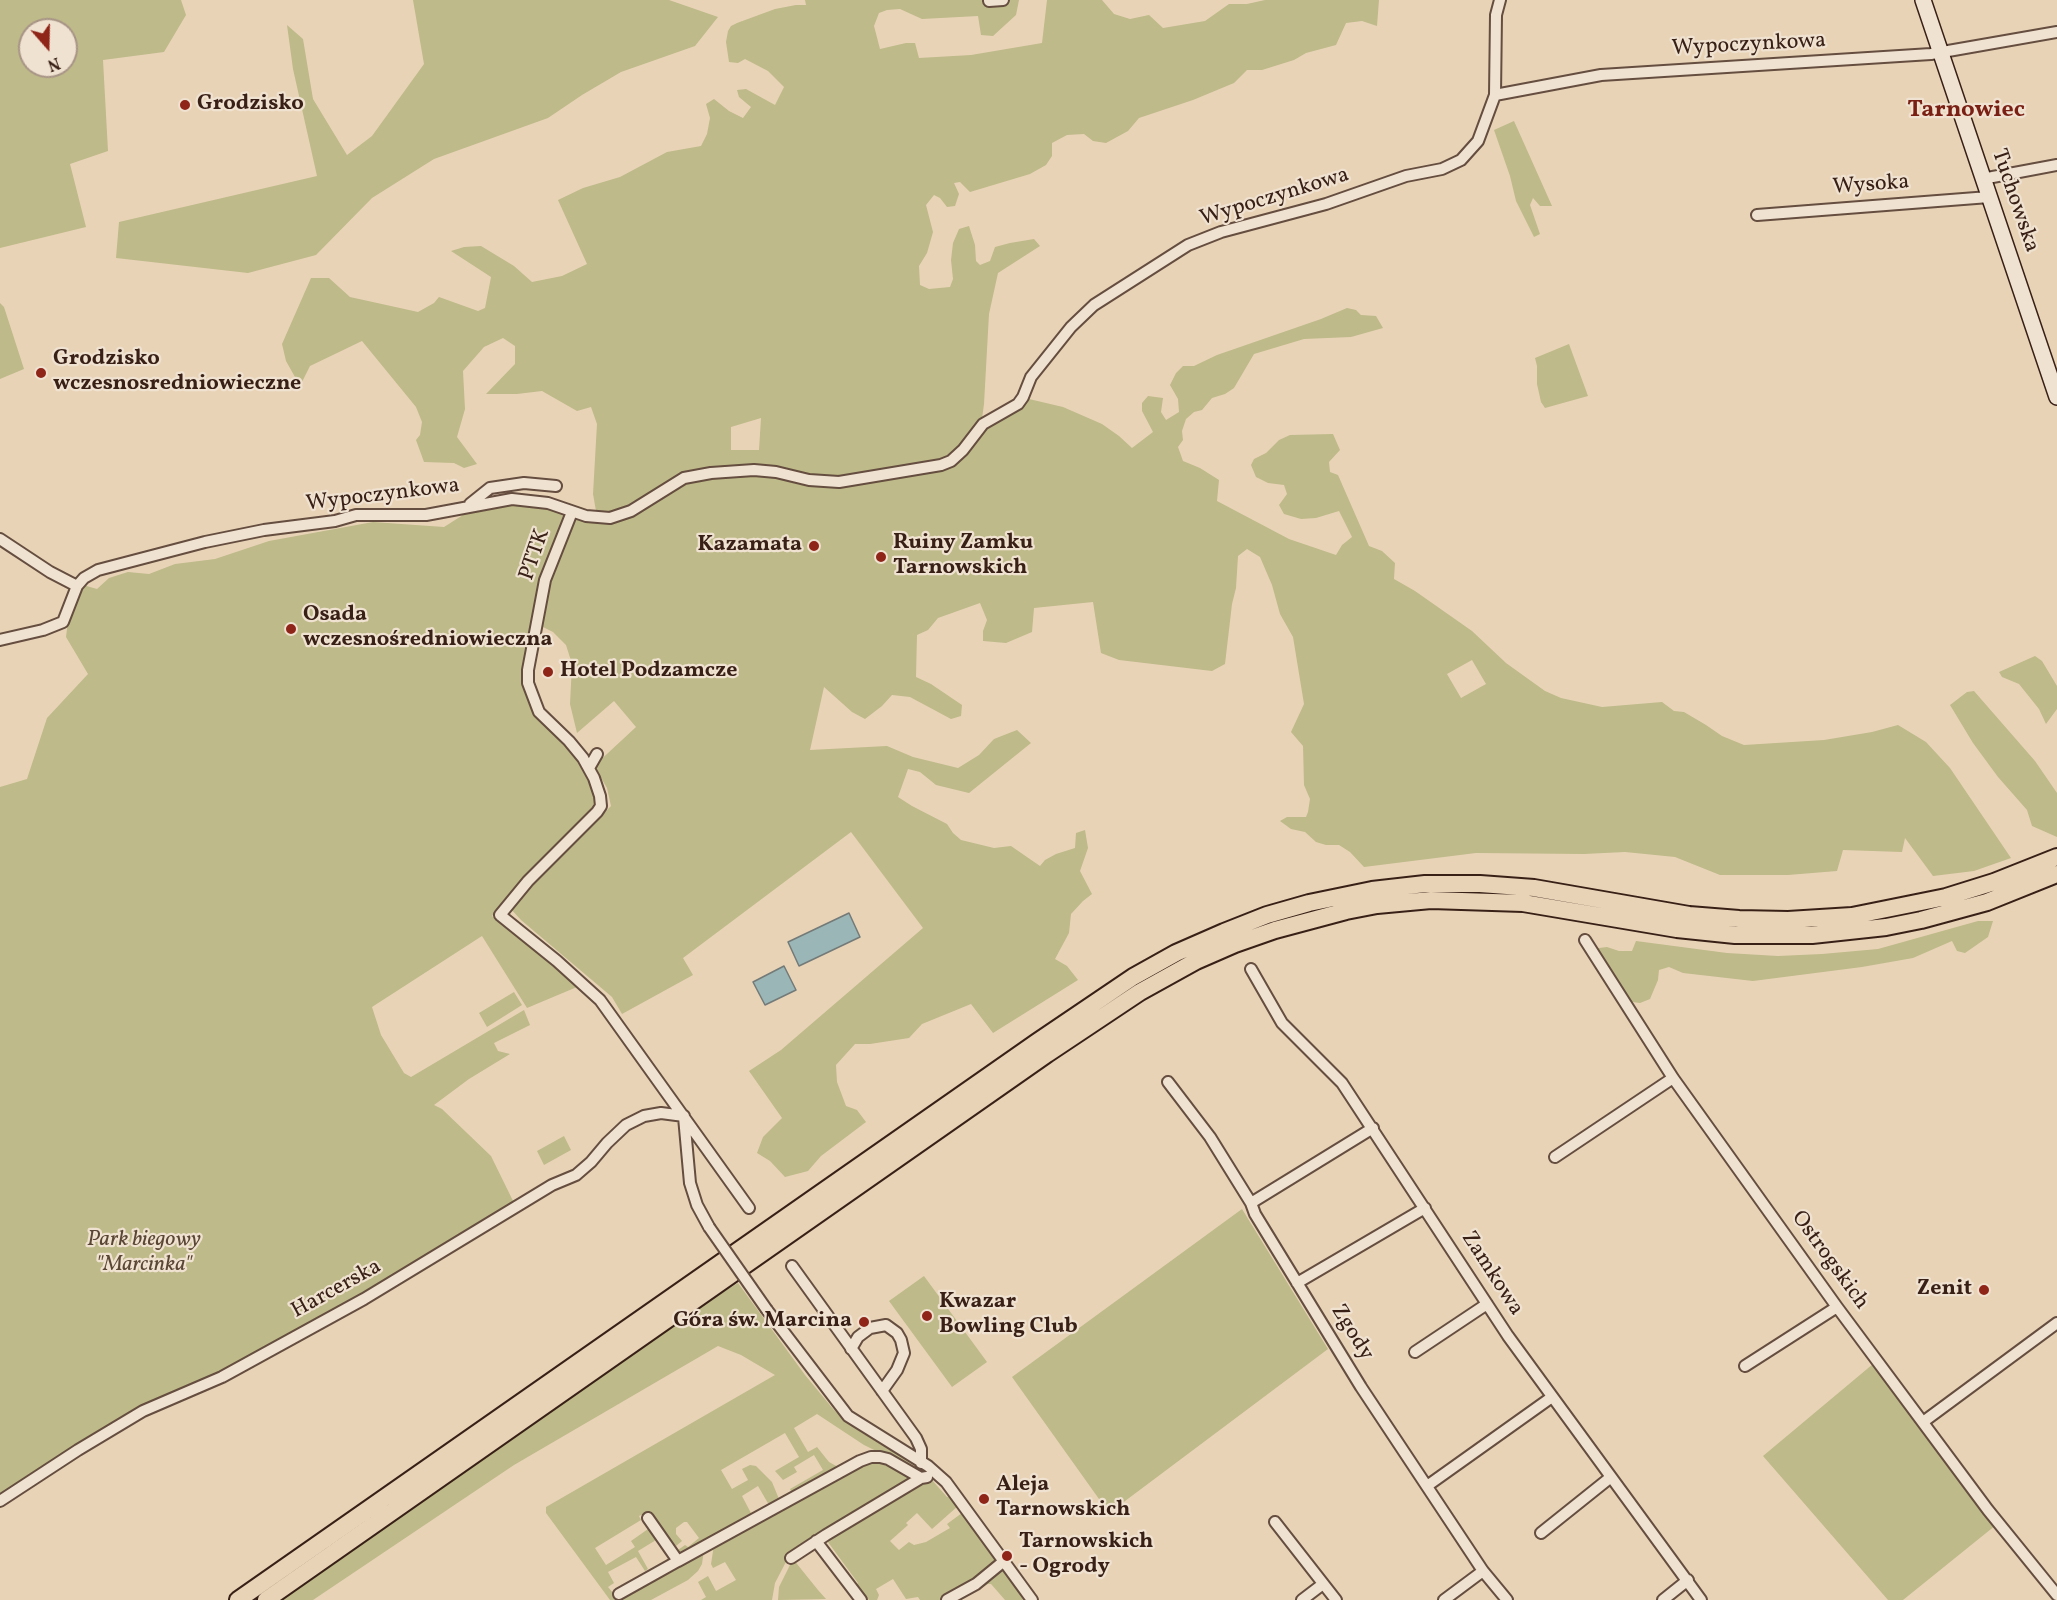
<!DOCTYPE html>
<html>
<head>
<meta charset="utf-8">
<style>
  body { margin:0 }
  #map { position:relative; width:2057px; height:1600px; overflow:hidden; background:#e8d3b7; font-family:Vollkorn,serif }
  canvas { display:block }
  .north { position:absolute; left:18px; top:18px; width:60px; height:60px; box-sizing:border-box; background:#f0e2d0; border:2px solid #a79486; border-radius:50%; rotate:160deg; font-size:16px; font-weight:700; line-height:24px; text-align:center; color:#392017 }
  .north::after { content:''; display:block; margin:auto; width:21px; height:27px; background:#8f2418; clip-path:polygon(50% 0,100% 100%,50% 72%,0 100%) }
</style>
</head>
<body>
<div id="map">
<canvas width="2057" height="1600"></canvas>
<div class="north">N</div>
</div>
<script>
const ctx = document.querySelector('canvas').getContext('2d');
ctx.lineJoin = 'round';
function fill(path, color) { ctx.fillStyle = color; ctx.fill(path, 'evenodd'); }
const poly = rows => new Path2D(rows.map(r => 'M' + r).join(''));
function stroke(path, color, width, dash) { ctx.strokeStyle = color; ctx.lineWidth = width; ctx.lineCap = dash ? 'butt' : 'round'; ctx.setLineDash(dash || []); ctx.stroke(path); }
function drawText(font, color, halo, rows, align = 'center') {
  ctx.font = font + ' Vollkorn,serif'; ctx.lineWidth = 4.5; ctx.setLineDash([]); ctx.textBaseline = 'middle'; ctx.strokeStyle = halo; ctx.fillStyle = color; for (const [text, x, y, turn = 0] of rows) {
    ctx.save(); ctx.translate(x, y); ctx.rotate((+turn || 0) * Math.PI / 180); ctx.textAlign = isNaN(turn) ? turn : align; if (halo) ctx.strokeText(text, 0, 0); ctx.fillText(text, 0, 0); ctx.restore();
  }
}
fill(poly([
  [0,0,181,0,186,15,164,52,103,60,108,151,70,164,86,227,0,248],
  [30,30,66,30,66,66,30,66],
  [413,0,669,0,718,17,695,46,621,72,582,95,548,118,434,159,372,198,316,255,248,273,116,258,119,222,317,176,293,69,287,25,303,39,313,99,347,155,372,136,424,64],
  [805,0,1019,0,1016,15,993,36,981,35,978,16,922,19,900,9,887,10,879,13,874,26,880,49,906,43,915,43,919,58,971,55,1042,43,1047,0,1102,0,1114,14,1130,19,1149,15,1163,28,1205,21,1229,4,1247,4,1265,0,1379,0,1377,26,1362,21,1346,23,1336,45,1306,53,1294,60,1262,70,1247,70,1234,83,1193,100,1139,118,1128,131,1106,143,1093,141,1084,134,1067,135,1052,143,1052,156,1046,165,1030,174,970,192,960,182,954,183,959,194,955,206,947,207,940,198,934,195,926,205,933,232,927,253,919,266,920,285,929,289,950,287,953,279,951,260,953,243,959,229,969,226,975,245,976,261,980,265,990,261,995,247,1010,243,1034,239,1040,246,998,273,989,314,984,404,981,426,1022,399,1029,399,1063,407,1102,424,1119,436,1132,448,1153,432,1142,411,1142,403,1148,396,1163,398,1161,412,1166,420,1179,412,1178,399,1170,385,1176,373,1183,366,1194,366,1217,355,1321,319,1347,308,1356,310,1361,315,1376,316,1383,328,1351,337,1304,339,1254,354,1234,388,1225,394,1212,398,1202,410,1194,412,1186,419,1182,431,1183,440,1178,447,1183,461,1200,468,1219,480,1217,501,1289,539,1336,555,1342,545,1352,537,1339,511,1316,518,1301,519,1284,514,1279,505,1287,494,1284,485,1268,483,1256,477,1251,465,1254,459,1266,453,1279,440,1290,435,1333,434,1340,450,1329,462,1330,472,1338,475,1369,546,1382,551,1395,563,1394,579,1415,591,1472,631,1506,663,1545,691,1561,698,1602,707,1662,702,1674,711,1684,712,1706,725,1722,736,1744,745,1824,740,1872,732,1898,725,1926,742,1950,768,2011,858,1974,871,1933,876,1905,838,1902,852,1843,850,1837,871,1788,875,1720,875,1675,857,1625,852,1584,854,1476,853,1364,867,1350,852,1339,845,1326,845,1316,842,1305,832,1291,829,1280,821,1287,817,1306,817,1308,812,1310,799,1304,785,1303,746,1291,732,1304,704,1293,637,1280,614,1272,585,1260,557,1247,549,1238,556,1236,588,1232,604,1225,664,1212,671,1119,660,1101,653,1093,602,1034,608,1032,632,1006,643,983,641,983,631,987,620,980,603,938,618,928,630,917,635,916,677,931,684,962,705,961,716,951,719,910,697,892,695,882,706,865,719,852,712,824,687,810,750,887,746,913,757,958,768,979,755,994,739,1017,730,1031,743,969,793,936,785,920,772,908,769,898,797,912,806,947,824,953,833,961,840,994,848,1011,846,1040,866,1045,860,1056,854,1075,848,1076,833,1085,830,1088,848,1080,871,1092,894,1083,901,1071,914,1069,933,1055,959,1067,966,1078,980,993,1033,971,1004,922,1024,909,1038,870,1044,855,1044,836,1065,837,1082,846,1106,857,1110,866,1122,821,1156,808,1171,785,1177,770,1161,757,1153,763,1137,782,1118,749,1071,781,1050,923,928,851,832,683,958,693,975,622,1014,612,997,521,920,510,908,611,806,607,788,594,766,636,727,614,701,577,733,570,704,572,664,566,645,553,632,537,624,545,580,576,510,596,511,593,494,597,424,591,407,577,411,542,391,517,394,486,394,515,364,515,346,503,338,484,347,463,371,465,409,457,437,477,464,464,468,454,463,424,462,416,440,420,435,422,422,416,407,362,341,310,366,300,386,286,361,282,344,311,278,329,278,350,297,418,312,434,303,439,297,478,311,485,308,491,277,451,251,464,247,481,246,514,266,532,282,562,276,587,264,558,200,583,188,620,177,667,152,701,146,707,134,710,118,706,104,714,99,729,111,743,118,751,107,739,97,737,90,746,89,775,105,784,87,768,71,745,59,738,63,729,62,726,42,728,31,731,26,737,23,775,9,796,5,806,5],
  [761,418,759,450,731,450,731,427],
  [1472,660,1486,684,1461,698,1447,674],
  [1514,121,1552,206,1540,206,1533,198,1530,205,1540,234,1534,237,1516,201,1510,176,1494,130],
  [0,303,4,307,24,369,0,379],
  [1569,344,1588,396,1545,408,1541,402,1537,384,1537,366,1535,358],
  [496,504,534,504,562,512,565,515,565,521,533,634,532,707,569,749,590,778,595,802,583,821,536,867,492,916,516,934,577,987,527,1008,482,936,372,1007,381,1035,404,1073,411,1077,524,1010,530,1025,494,1043,498,1051,510,1054,469,1079,434,1105,442,1109,491,1156,516,1207,331,1316,143,1411,0,1501,0,787,27,779,47,718,88,674,66,637,69,613,83,585,97,589,109,578,128,572,149,574,175,564,215,559,269,541,373,522,444,527,474,508],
  [2035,656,2042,661,2057,686,2057,709,2046,724,2039,709,2019,684,2002,677,1999,672],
  [1974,691,2035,761,2057,793,2057,837,2032,826,2027,810,1998,777,1973,743,1950,705,1967,692],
  [1978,921,1993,921,1988,937,1965,953,1957,951,1952,941,1913,958,1862,967,1753,981,1683,973,1669,967,1659,970,1658,980,1650,999,1640,1003,1625,1001,1594,951,1599,948,1607,947,1619,951,1632,951,1636,941,1727,953,1778,956,1822,954,1878,949],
  [514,992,522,1005,487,1027,479,1013],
  [564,1136,571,1150,544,1165,537,1151],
  [1242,1209,1328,1349,1109,1513,1012,1377],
  [924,1276,987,1362,952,1387,889,1301],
  [738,1283,805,1375,834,1410,853,1427,920,1469,925,1475,864,1445,817,1414,794,1428,808,1452,817,1447,829,1462,838,1467,792,1493,790,1489,823,1470,814,1455,794,1467,797,1472,783,1480,775,1471,799,1457,785,1433,721,1470,732,1489,748,1480,742,1469,750,1465,756,1466,772,1482,779,1499,769,1505,758,1486,742,1496,752,1515,681,1554,678,1550,685,1545,688,1547,699,1538,687,1522,684,1522,676,1528,676,1534,682,1541,676,1546,648,1512,639,1516,641,1520,595,1548,606,1565,635,1547,631,1541,648,1529,656,1540,638,1551,648,1569,645,1571,636,1557,608,1572,614,1583,608,1587,618,1599,704,1550,702,1564,698,1571,688,1580,651,1600,610,1600,546,1513,546,1507,775,1375,741,1355,718,1346,514,1465,313,1600,280,1600,705,1303],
  [1873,1364,1996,1525,1903,1600,1888,1600,1763,1456],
  [881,1460,911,1478,911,1481,789,1556,775,1583,772,1600,701,1600,706,1597,698,1582,708,1576,716,1591,736,1580,725,1562,713,1568,711,1564,714,1545,857,1465],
  [931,1479,947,1497,951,1496,958,1506,932,1529,917,1513,906,1523,908,1525,890,1541,899,1550,909,1542,914,1545,926,1542,950,1528,947,1524,962,1513,996,1559,994,1566,982,1576,942,1600,920,1600,918,1597,906,1599,893,1579,876,1589,879,1595,877,1600,869,1600,855,1586,858,1583,825,1538,916,1485],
  [793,1559,818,1590,826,1599,778,1600,779,1587],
  [1000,1569,1003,1569,1016,1586,1023,1600,1005,1600,991,1584,988,1584,961,1600,953,1600]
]), '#beba89');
const water = poly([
  [849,913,860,937,799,966,788,942,849,913],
  [784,966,796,990,765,1005,753,982,784,966]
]);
fill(water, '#9ab6b7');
stroke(water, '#737a77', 1.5);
const street = poly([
  [989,1,1003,0],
  [1495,95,1496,15,1500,0],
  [1982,179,2057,165],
  [1757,215,1989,197],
  [470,504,490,488,524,483,556,486],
  [572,512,545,580,528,670,528,683,539,712,569,741,583,758,594,778,600,796,601,806,597,812,528,881,500,915,557,961,600,1000,749,1208],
  [0,539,50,572,77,586],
  [0,640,43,630,63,622,77,586,84,578,98,570,205,542,264,530,335,521,356,515,426,515,512,499,548,503,586,516,610,518,631,511,684,478,711,473,754,470,776,472,809,480,839,482,941,465,951,461,963,450,983,424,1018,404,1023,397,1031,377,1071,327,1094,305,1188,245,1221,232,1326,204,1406,176,1442,169,1461,160,1478,141,1495,95,1601,75,1931,54,2057,32],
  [589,768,597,754],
  [1585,940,1673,1078,1837,1307,1988,1510,2057,1595],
  [1251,969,1282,1023,1342,1083,1508,1336,1701,1600],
  [1168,1082,1210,1137,1251,1203,1255,1214,1361,1387,1483,1571,1507,1600],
  [684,1117,690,1183,697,1205,709,1227],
  [1555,1157,1673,1078],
  [1251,1203,1373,1128],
  [792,1266,916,1438,921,1449,921,1463],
  [1297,1283,1425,1208],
  [767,1310,848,1416,928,1466,946,1482,1032,1600],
  [851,1349,858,1337,870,1328,886,1325,897,1333,901,1340,904,1353,897,1370,882,1391],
  [1415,1352,1487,1304],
  [1745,1366,1837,1307],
  [1923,1422,2057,1323],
  [1427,1486,1552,1397],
  [0,1501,78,1450,143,1411,222,1377,364,1299,552,1185,576,1175,591,1162,607,1143,626,1125,644,1116,661,1113,684,1116],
  [648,1518,678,1561,860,1461,871,1457,880,1457,888,1459,921,1478],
  [1275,1522,1336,1600],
  [1541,1533,1611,1477],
  [816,1541,861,1600],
  [791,1558,826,1535,921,1478,927,1477],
  [619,1594,678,1561],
  [947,1600,976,1584,1004,1561],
  [1302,1600,1323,1584],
  [1444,1600,1483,1571],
  [1663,1600,1688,1580]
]);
const secondary = poly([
  [1923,0,2057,397]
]);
const primary = poly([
  [238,1600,1037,1042,1133,977,1176,953,1224,932,1267,915,1309,903,1372,890,1425,884,1480,884,1534,888,1689,915,1739,919,1788,920,1852,916,1946,897,1994,882,2057,857],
  [266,1600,1047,1054,1140,992,1196,961,1235,944,1275,930,1346,911,1377,905,1431,900,1523,903,1677,929,1735,935,1812,935,1886,927,1921,920,1987,902,2057,874]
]);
stroke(street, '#654d3f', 14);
stroke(secondary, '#392017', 18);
stroke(primary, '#392017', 20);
stroke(street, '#f0e2d0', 10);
stroke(secondary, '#f0e2d0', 15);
stroke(primary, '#e8d3b7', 16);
const streetBridge = poly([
  [709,1227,767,1310]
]);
stroke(streetBridge, '#654d3f', 14, []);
stroke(streetBridge, '#f0e2d0', 10);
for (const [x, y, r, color] of [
  [185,105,6,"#8f2418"],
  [41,373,6,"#8f2418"],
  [814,546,6,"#8f2418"],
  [881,557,6,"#8f2418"],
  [291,629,6,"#8f2418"],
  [548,672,6,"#8f2418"],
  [1984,1290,6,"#8f2418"],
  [927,1316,6,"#8f2418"],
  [864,1322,6,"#8f2418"],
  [984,1499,6,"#8f2418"],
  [1007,1556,6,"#8f2418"]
]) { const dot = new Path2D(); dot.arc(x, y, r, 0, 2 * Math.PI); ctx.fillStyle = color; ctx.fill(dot); stroke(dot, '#f0e2d0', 2); }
drawText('22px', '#392017', '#f0e2d0', [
  ["Wypoczynkowa",1749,46,-3],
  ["Wysoka",1871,186,-4],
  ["Wypoczynkowa",1275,198,-17],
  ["Tuchowska",2014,201,71],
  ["Wypoczynkowa",383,496,-7],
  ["PTTK",536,555,-71],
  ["Ostrogskich",1829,1261,54],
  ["Zamkowa",1491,1274,57],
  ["Harcerska",337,1290,-29],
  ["Zgody",1351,1333,58]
]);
drawText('bold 22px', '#392017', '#f0e2d0', [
  ["Grodzisko",197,105],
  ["Grodzisko",53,360],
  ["wczesnosredniowieczne",53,385],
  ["Ruiny Zamku",893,544],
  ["Tarnowskich",893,569],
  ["Kazamata",802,546,"right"],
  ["Osada",303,616],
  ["wczesnośredniowieczna",303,641],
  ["Hotel Podzamcze",560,672],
  ["Zenit",1972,1290,"right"],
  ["Kwazar",939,1303],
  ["Bowling Club",939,1328],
  ["Góra św. Marcina",852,1322,"right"],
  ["Aleja",996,1486],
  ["Tarnowskich",996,1511],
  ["Tarnowskich",1019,1543],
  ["- Ogrody",1019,1568]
], 'left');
drawText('italic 22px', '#5a4634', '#f0e2d0', [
  ["Park biegowy",144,1241],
  ["\"Marcinka\"",144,1266]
]);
drawText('bold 24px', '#7a1f14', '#f0e2d0', [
  ["Tarnowiec",1966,112]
]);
</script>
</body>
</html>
